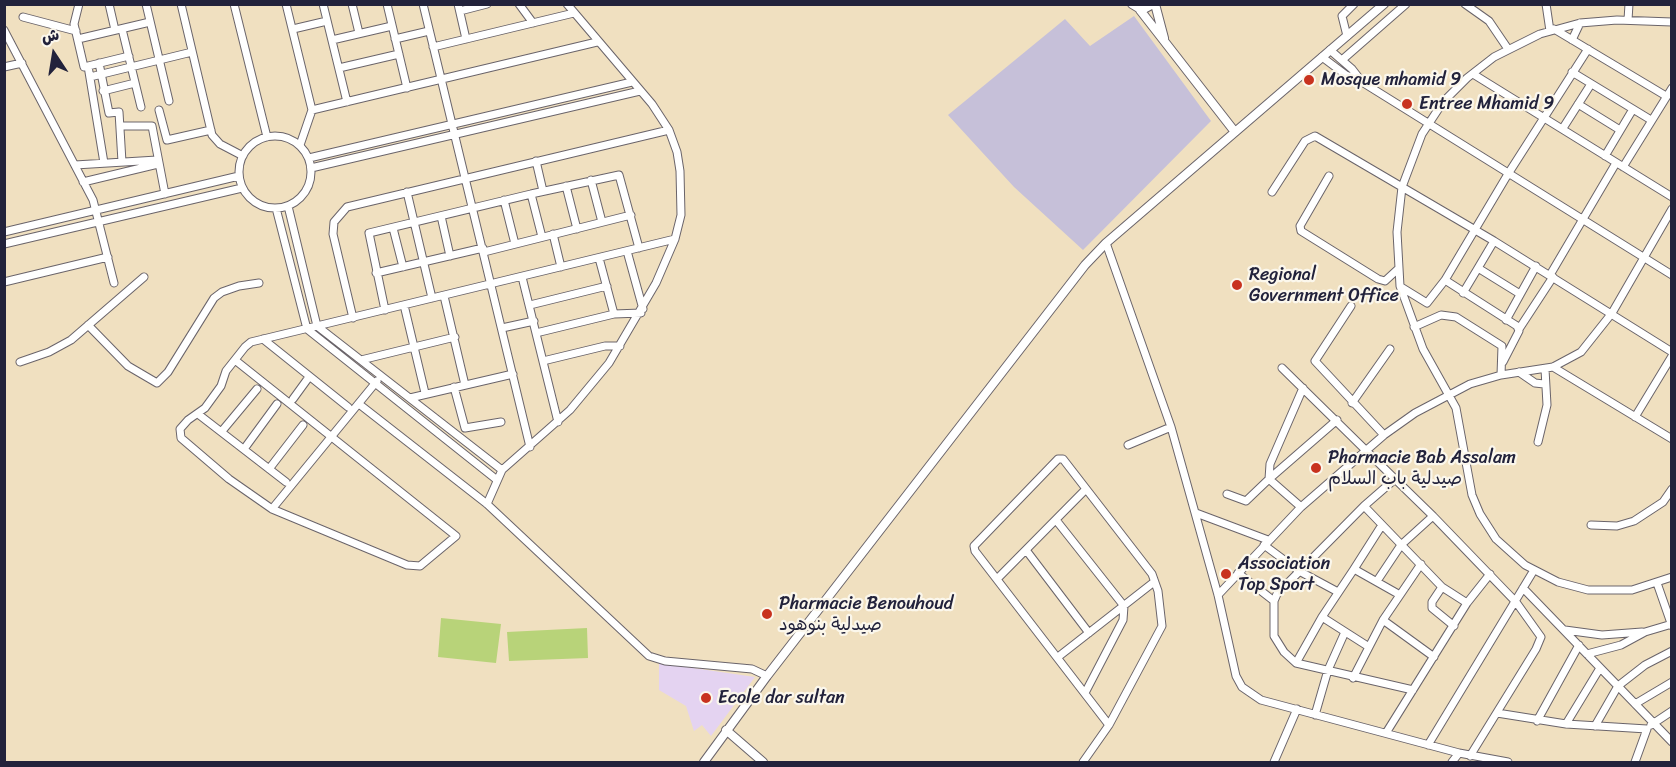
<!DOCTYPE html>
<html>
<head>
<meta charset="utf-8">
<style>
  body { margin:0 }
  #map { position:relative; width:1676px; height:767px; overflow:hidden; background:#f0e0c0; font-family:Sriracha,"Playpen Sans Arabic",sans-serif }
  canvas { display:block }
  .frame { position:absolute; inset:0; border:6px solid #22223b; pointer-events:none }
  .north { position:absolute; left:24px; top:24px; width:60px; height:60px; -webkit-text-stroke:4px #fbf7ec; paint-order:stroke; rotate:348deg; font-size:16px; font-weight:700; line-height:24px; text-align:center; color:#22223b }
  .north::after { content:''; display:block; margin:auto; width:21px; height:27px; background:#22223b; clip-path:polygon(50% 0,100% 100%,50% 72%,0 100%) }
</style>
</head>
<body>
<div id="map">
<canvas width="1676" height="767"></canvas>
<div class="frame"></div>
<div class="north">ش</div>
</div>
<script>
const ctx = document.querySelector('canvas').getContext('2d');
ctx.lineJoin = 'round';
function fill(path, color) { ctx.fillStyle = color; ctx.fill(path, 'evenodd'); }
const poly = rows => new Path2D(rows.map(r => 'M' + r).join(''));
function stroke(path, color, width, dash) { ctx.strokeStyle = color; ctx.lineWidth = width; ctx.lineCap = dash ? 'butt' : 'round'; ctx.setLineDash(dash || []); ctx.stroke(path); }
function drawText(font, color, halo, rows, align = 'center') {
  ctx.font = font + ' Sriracha,"Playpen Sans Arabic",sans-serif'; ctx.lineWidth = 4.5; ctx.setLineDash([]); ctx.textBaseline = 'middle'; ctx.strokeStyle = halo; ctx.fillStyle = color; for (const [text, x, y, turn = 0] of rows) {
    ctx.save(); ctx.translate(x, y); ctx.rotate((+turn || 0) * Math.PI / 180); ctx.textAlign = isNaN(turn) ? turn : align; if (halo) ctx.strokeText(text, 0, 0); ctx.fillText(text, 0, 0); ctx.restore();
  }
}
fill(poly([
  [659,663,755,677,711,736,702,725,694,731,686,706,659,690]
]), '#e4d3f1');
fill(poly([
  [1134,16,1211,121,1083,250,1014,187,948,115,1065,19,1090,46]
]), '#c6c0d9');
fill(poly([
  [441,618,501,624,496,663,438,657],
  [587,628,588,658,509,661,507,632]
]), '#b8d379');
const minor = poly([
  [79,4,74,24,84,67,129,56],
  [109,4,115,30],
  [146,4,169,101],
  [181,4,212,135,220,144,243,156],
  [234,4,267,137],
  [286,4,312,110,300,145],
  [323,4,347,102],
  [352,4,359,33],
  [387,4,407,88],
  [423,4,530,447],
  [458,4,466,39],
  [519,4,533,23],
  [1465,4,1489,21,1508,49],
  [1546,4,1550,31],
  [460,11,487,4],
  [23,17,76,31],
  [1628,20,1629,4],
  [1672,22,1617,20,1580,23,1540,34,1494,57,1467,78,1443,102,1422,134,1402,187,1397,232,1400,286,1423,349,1456,408,1472,495,1480,514,1496,539,1525,565,1558,582,1588,590,1632,590,1672,577],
  [122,29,141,107],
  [293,29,327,21],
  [1554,29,1666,96],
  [4,30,93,200,114,283],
  [1347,36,1342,16,1354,4],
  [78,39,150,22],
  [395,39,429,31],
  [332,40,392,26],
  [1572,40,1580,23],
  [433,47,574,13],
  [1330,50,1352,69,1362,82],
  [1322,57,1346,75,1362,82,1672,275],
  [1342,60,1406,4],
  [99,63,109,113,119,112,122,162],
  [88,66,104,163],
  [4,67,22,63],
  [339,68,399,54],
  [1572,72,1651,120],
  [1473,74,1672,197],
  [90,77,192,52],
  [103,91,135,83],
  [1578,104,1620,130],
  [159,110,167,140,211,130],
  [312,110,597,42],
  [121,126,152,126,165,194],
  [1563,128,1591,84],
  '239 172a36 36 0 1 1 72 0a36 36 0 1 1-72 0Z',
  [1605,156,1633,109],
  [309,158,632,82],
  [536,161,543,191],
  [75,165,157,160],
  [1623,167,1672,88],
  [311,168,640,91],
  [1329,176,1300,226,1301,231,1378,279,1385,281,1398,269],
  [591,180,602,222],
  [83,182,158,164],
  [566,186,577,229],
  [407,192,432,298],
  [1272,192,1305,141,1315,136,1494,241,1672,352],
  [531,194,542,237],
  [504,200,515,244],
  [288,206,317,326,502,470],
  [276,208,307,329,497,480],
  [441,216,450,256],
  [393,228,403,267],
  [4,232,239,176],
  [553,234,561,267],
  [1106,243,1171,427,1218,595,1236,676,1242,687,1261,700,1459,753,1508,762],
  [4,244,242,188],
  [627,251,643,309],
  [484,252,631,215],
  [599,258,614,314],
  [1478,268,1494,241],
  [376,273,483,248],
  [1550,275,1616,163],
  [522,277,558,422],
  [1445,280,1508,174,1588,49],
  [4,282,108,257],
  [1401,287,1427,303,1445,280,1517,326,1519,331,1503,362],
  [1463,293,1478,268,1520,294],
  [444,296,465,385],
  [404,305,425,393],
  [530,305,607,286],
  [1351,306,1315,361,1384,435],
  [385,310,369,233,531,194,619,175,639,248],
  [353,318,333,234,334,222,347,207,669,130],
  [1506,320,1536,266],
  [88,325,128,366,157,383,168,372,214,298,222,292,239,286,259,283],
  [1414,327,1441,315,1456,317,1502,346,1501,375],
  [502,328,534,321],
  [1519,329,1553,277],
  [536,333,614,314,641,313],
  [263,339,348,407],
  [235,360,456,536,420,566,407,565,272,509,229,479,181,438,180,429,188,420,205,408,221,386,226,371,245,347,251,342,675,239],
  [361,360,455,337],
  [543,361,605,346,620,346],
  [20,362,49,352,71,340,144,277],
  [1553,367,1672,439],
  [1282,368,1395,479,1364,506,1277,594,1274,601,1274,636,1284,652,1296,663,1413,690],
  [1519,372,1535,383,1544,384],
  [454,387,465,428,501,422],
  [410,398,513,374],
  [293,399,309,377],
  [1352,403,1390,349],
  [359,404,487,504,649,656,665,661,752,669,767,676],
  [198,414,286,482],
  [1635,417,1672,356],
  [222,431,257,389],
  [1538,442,1547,405,1545,369],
  [1128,445,1171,427],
  [244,449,277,404],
  [269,469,303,425],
  [1227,494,1246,501,1269,479,1270,464,1303,388],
  [487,504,502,470,570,410,609,363,656,283,675,239,681,215,680,171,677,152,669,130,652,104,567,4],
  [1364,506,1442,587,1432,602,1432,608,1454,626],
  [1301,507,1269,479,1337,420],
  [272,509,377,381],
  [1196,513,1268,540],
  [1433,516,1516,602,1541,637,1536,649,1470,756],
  [1056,520,1124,606,1123,620,1085,693],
  [1591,525,1617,526,1634,521,1663,502,1672,489],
  [1264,545,1299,571,1338,592],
  [1026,550,1089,633],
  [1354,569,1400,595,1383,620,1369,647,1322,617,1354,569],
  [1354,569,1382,525],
  [1238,573,1274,601],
  [998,578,1086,489],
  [1377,581,1401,545,1433,516,1395,479],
  [1657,583,1672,626],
  [1442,587,1467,603],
  [1523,588,1672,742],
  [1218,595,1301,507,1384,435,1415,413,1470,384,1501,375,1553,367,1581,352,1612,313,1672,209],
  [1400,595,1421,564],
  [1383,620,1434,657],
  [1565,630,1602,635,1642,632],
  [1587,654,1621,645,1645,632,1672,624],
  [1058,657,1154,582],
  [1296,663,1322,617],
  [1353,678,1369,647],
  [1635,704,1672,682],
  [1497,713,1566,724,1647,729,1635,762],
  [1315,715,1328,670,1345,632],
  [1537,721,1579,645],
  [1566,724,1600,668],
  [1651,725,1672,711],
  [1595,726,1618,686,1645,665,1672,651],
  [1386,733,1467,603,1490,574],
  [1428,745,1534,570],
  [1083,762,1109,725,1162,626,1158,591,1152,574,1063,459,1058,459,974,546,975,551,1109,725],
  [1274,762,1297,709],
  [1452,762,1459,753]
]);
const major = poly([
  [1132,4,1142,10,1153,4],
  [1155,4,1164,38],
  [1140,10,1235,132],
  [726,730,763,762],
  [704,762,767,676,1085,265,1106,243,1384,4]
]);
stroke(minor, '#6a646a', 9);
stroke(major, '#6a646a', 10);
stroke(minor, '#fff', 7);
stroke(major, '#fff', 8);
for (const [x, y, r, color] of [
  [1309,80,6,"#c8321e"],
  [1407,104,6,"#c8321e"],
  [1237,285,6,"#c8321e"],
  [1316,468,6,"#c8321e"],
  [1226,574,6,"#c8321e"],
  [767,614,6,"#c8321e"],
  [706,698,6,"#c8321e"]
]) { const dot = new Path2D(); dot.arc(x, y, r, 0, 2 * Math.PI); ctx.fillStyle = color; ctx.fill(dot); stroke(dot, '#fbf7ec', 2); }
drawText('18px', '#22223b', '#fbf7ec', [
  ["Mosque mhamid 9",1321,80],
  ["Entree Mhamid 9",1419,104],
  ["Regional",1249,275],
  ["Government Office",1249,296],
  ["Pharmacie Bab Assalam",1328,458],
  ["صيدلية باب السلام",1328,479],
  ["Association",1238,564],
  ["Top Sport",1238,585],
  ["Pharmacie Benouhoud",779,604],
  ["صيدلية بنوهود",779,625],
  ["Ecole dar sultan",718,698]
], 'left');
</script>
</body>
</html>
